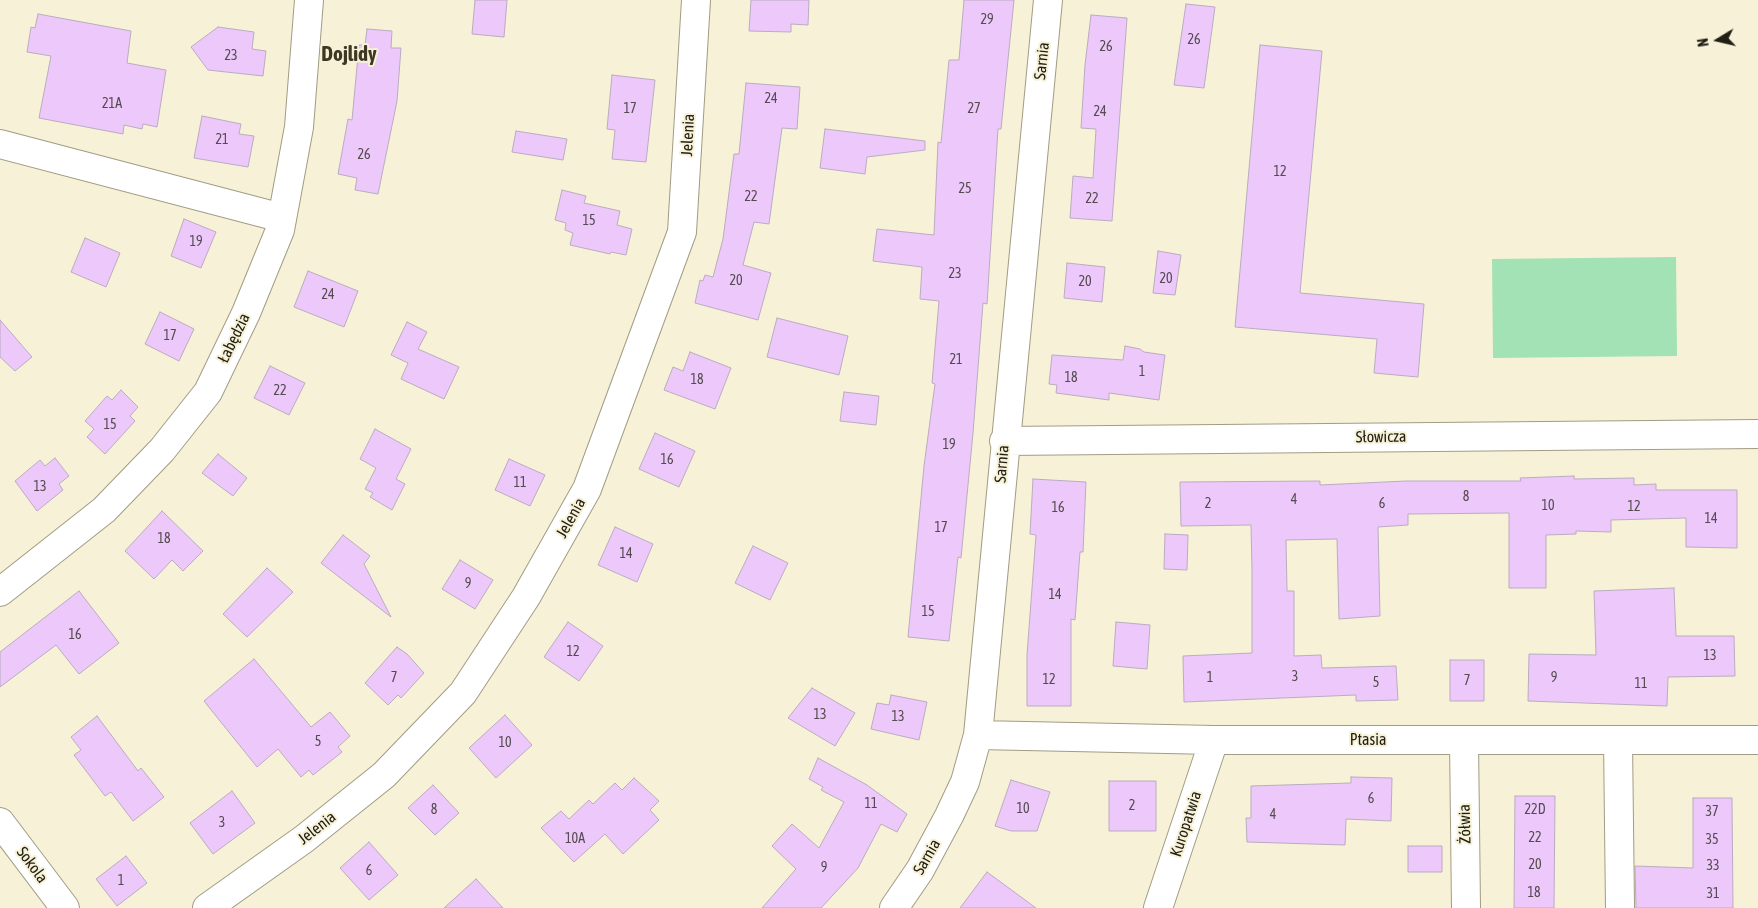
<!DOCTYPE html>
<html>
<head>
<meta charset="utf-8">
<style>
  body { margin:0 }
  #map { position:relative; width:1758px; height:908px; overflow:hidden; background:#f7f1d7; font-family:"Asap Condensed",sans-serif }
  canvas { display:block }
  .north { position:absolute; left:1693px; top:15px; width:50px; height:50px; -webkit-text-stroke:4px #f7f1d7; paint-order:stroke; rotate:261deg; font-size:14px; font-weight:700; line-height:20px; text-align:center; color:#222016 }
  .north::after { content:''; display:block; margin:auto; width:18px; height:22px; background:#222016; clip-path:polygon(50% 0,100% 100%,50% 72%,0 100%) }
</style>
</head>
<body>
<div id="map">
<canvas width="1758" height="908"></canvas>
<div class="north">N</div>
</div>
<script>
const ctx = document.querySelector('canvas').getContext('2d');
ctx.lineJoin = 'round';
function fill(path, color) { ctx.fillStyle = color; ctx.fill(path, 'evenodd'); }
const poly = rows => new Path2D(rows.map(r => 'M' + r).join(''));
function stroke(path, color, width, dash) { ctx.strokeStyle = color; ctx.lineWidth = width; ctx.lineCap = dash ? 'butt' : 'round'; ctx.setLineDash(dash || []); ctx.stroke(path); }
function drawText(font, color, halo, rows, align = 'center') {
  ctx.font = font + ' "Asap Condensed",sans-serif'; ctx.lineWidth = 4; ctx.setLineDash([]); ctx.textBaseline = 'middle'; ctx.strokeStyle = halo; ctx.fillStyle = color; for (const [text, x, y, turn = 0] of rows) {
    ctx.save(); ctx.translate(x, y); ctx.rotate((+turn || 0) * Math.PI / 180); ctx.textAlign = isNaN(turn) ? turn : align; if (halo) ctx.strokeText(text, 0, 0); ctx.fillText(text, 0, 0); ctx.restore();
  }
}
fill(poly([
  [1676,257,1677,356,1493,358,1492,259]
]), '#a2e2b4');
const building = poly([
  [475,0,507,0,504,37,472,34,475,0],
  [751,0,809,0,808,25,791,24,791,32,749,31,751,0],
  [964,0,1014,0,1001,129,998,129,987,304,983,303,973,433,961,558,958,557,949,641,908,637,924,466,935,384,932,383,939,301,920,299,922,267,873,261,877,229,934,235,938,142,941,143,949,60,959,60,964,0],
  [1186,4,1215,7,1204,88,1174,85,1186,4],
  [38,14,131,31,127,63,166,70,157,127,143,124,142,129,124,125,123,134,39,118,51,56,27,52,31,27,35,28,38,14],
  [1091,15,1127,18,1112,221,1070,218,1073,176,1093,178,1096,129,1081,128,1085,65,1091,15],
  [218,27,254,32,252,49,266,51,263,76,208,70,191,47,218,27],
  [367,29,392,31,391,48,401,48,397,101,378,194,355,190,357,178,338,174,348,119,352,120,359,45,365,45,367,29],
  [1260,45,1322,51,1300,293,1424,304,1418,377,1374,373,1377,339,1235,327,1260,45],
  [612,75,655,80,646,162,612,159,615,130,607,129,612,75],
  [746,83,800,87,797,129,782,128,769,224,754,222,743,265,771,273,758,320,695,303,700,280,703,281,705,275,713,277,723,239,734,154,739,154,746,83],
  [202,116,241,124,239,134,254,136,248,167,194,158,202,116],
  [825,129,925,141,925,150,867,157,865,174,820,168,825,129],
  [516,131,567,139,563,160,512,152,516,131],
  [562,190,586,196,584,203,620,211,617,225,632,229,626,255,611,252,610,254,570,245,573,233,565,230,566,223,555,220,562,190],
  [184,219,216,232,201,268,171,256,184,219],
  [85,238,120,253,106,287,71,272,85,238],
  [1158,251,1181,255,1175,295,1153,293,1158,251],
  [1067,263,1105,267,1102,302,1064,298,1067,263],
  [308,271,358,291,344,327,294,307,308,271],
  [160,312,194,329,179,361,145,344,160,312],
  [777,318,848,336,839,375,767,357,777,318],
  [0,320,32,357,15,371,0,357,0,320],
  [407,322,427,332,418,349,459,367,444,399,401,379,408,363,391,355,407,322],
  [1125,346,1140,349,1144,352,1165,355,1159,400,1109,393,1109,400,1056,393,1057,385,1049,384,1052,355,1123,360,1125,346],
  [690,352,731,368,715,409,664,390,673,367,683,371,690,352],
  [270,366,305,383,289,415,254,398,270,366],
  [121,390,138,407,130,416,135,421,105,454,87,437,94,429,85,421,107,396,112,400,121,390],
  [844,392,879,396,876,425,840,421,844,392],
  [375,429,411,449,396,479,405,484,392,510,370,497,373,493,365,489,376,468,360,459,375,429],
  [655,433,695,451,679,487,639,469,655,433],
  [218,454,247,478,233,496,202,473,218,454],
  [55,458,69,476,59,484,63,490,37,511,15,481,40,460,45,466,55,458],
  [509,459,545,475,530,506,495,490,509,459],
  [1574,476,1574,479,1634,478,1634,485,1656,484,1656,490,1737,490,1737,548,1686,547,1686,518,1611,520,1611,532,1576,531,1576,534,1546,535,1546,588,1509,588,1509,513,1408,514,1408,525,1378,527,1380,616,1339,619,1337,539,1286,540,1287,591,1294,591,1294,656,1321,655,1322,668,1396,666,1398,700,1356,701,1356,695,1184,702,1183,656,1252,653,1252,570,1251,525,1181,526,1180,482,1320,481,1320,485,1406,481,1521,481,1520,478,1574,476],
  [1033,479,1086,482,1083,552,1080,552,1075,620,1071,619,1071,706,1027,706,1027,655,1036,535,1030,534,1033,479],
  [162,511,203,551,183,571,172,560,154,579,125,551,162,511],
  [615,527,653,544,637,582,598,565,615,527],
  [1165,534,1188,535,1187,570,1164,569,1165,534],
  [343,535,370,556,364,564,391,617,321,563,343,535],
  [753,546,788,563,770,600,735,583,753,546],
  [460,560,493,580,475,609,442,589,460,560],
  [267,568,293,592,247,637,223,614,267,568],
  [1674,588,1676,636,1734,636,1735,676,1668,677,1667,706,1528,701,1529,654,1596,655,1594,591,1674,588],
  [79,591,119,643,79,674,56,645,0,687,0,652,79,591],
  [568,622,603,646,579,681,544,657,568,622],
  [1116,622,1150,625,1147,669,1113,666,1116,622],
  [397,647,407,654,424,673,401,698,398,695,388,705,365,683,397,647],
  [254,659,311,727,330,712,350,736,338,747,342,752,313,775,309,770,301,777,278,749,257,767,204,701,254,659],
  [1450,660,1484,660,1484,701,1450,701,1450,660],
  [812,688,855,713,835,746,788,718,812,688],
  [891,695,927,702,919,740,871,729,877,703,889,705,891,695],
  [505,715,532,745,496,778,469,748,505,715],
  [97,716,138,771,141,768,164,797,133,821,111,792,105,796,74,755,81,750,71,737,97,716],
  [818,758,867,785,907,814,897,832,881,824,858,868,821,908,762,908,796,869,772,846,792,824,819,848,844,802,821,790,823,787,809,779,818,758],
  [1351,777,1392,778,1391,821,1346,819,1345,845,1247,842,1246,818,1251,818,1251,786,1351,783,1351,777],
  [634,778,659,801,650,810,659,820,623,854,605,834,574,862,541,828,561,811,569,819,589,800,593,804,615,783,622,790,634,778],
  [1011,780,1050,792,1037,831,1011,831,995,826,1011,780],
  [1109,781,1156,781,1156,831,1109,831,1109,781],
  [433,785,459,813,435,835,408,808,433,785],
  [232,791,255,823,213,854,190,823,232,791],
  [1515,796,1555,796,1554,908,1514,908,1515,796],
  [1693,798,1732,798,1733,908,1636,908,1635,866,1693,868,1693,798],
  [369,842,398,875,369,900,340,868,369,842],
  [1408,846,1442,846,1442,872,1408,872,1408,846],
  [126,856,147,883,117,906,96,879,126,856],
  [987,872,1036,908,960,908,987,872],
  [476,879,503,908,444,908,476,879]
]);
fill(building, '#ecc9fa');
stroke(building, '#baabc0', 1);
const minor = poly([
  [0,144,282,218],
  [1004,441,1758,434],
  [0,592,104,510,162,450,208,392,246,313,280,230,299,127,309,0],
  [978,735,1214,740,1758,740],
  [1464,740,1466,908],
  [1618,740,1620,908],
  [0,822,65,908],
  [207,908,304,839,384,775,463,693,526,597,587,489,682,232,696,0],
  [894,908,920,870,949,816,965,782,978,735,1048,0],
  [1158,908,1214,740]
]);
stroke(minor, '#a29c85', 30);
stroke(minor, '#fff', 28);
drawText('14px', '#544a4f', null, [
  ["29",987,20],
  ["26",1194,40],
  ["26",1106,47],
  ["23",231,56],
  ["24",771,99],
  ["21A",112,104],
  ["17",630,109],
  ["27",974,109],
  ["24",1100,112],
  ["21",222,140],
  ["26",364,155],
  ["12",1280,172],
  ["25",965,189],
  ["22",751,197],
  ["22",1092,199],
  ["15",589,221],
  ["19",196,242],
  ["23",955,274],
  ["20",1166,279],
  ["20",736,281],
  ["20",1085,282],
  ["24",328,295],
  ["17",170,336],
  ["21",956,360],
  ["1",1142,372],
  ["18",1071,378],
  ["18",697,380],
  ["22",280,391],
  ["15",110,425],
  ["19",949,445],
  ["16",667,460],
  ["11",520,483],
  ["13",40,487],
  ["8",1466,497],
  ["4",1294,500],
  ["2",1208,504],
  ["6",1382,504],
  ["10",1548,506],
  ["12",1634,507],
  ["16",1058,508],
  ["14",1711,519],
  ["17",941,528],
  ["18",164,539],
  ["14",626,554],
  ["9",468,584],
  ["14",1055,595],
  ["15",928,612],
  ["16",75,635],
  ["12",573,652],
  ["13",1710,656],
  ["3",1295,677],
  ["7",394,678],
  ["1",1210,678],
  ["9",1554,678],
  ["12",1049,680],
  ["7",1467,681],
  ["5",1376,683],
  ["11",1641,684],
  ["13",820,715],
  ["13",898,717],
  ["5",318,742],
  ["10",505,743],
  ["6",1371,799],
  ["11",871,804],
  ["2",1132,806],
  ["10",1023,809],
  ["8",434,810],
  ["22D",1535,810],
  ["37",1712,812],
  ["4",1273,815],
  ["3",222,823],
  ["22",1535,838],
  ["10A",575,839],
  ["35",1712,840],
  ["20",1535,865],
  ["33",1713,866],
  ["9",824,868],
  ["6",369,871],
  ["1",121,881],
  ["18",1534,893],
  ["31",1713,894]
]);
drawText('16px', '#222016', '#f7f1d7', [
  ["Sarnia",1042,61,-84],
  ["Jelenia",688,135,-87],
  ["Łabędzia",234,338,-64],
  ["Słowicza",1381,437,-1],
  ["Sarnia",1002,464,-85],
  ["Jelenia",571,518,-61],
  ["Ptasia",1368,740],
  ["Kuropatwia",1186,824,-72],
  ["Żółwia",1465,824,-91],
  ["Jelenia",317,828,-38],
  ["Sarnia",927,857,-60],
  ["Sokola",32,865,53]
]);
drawText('bold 21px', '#3d3824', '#f7f1d7', [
  ["Dojlidy",349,54]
]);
</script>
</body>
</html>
